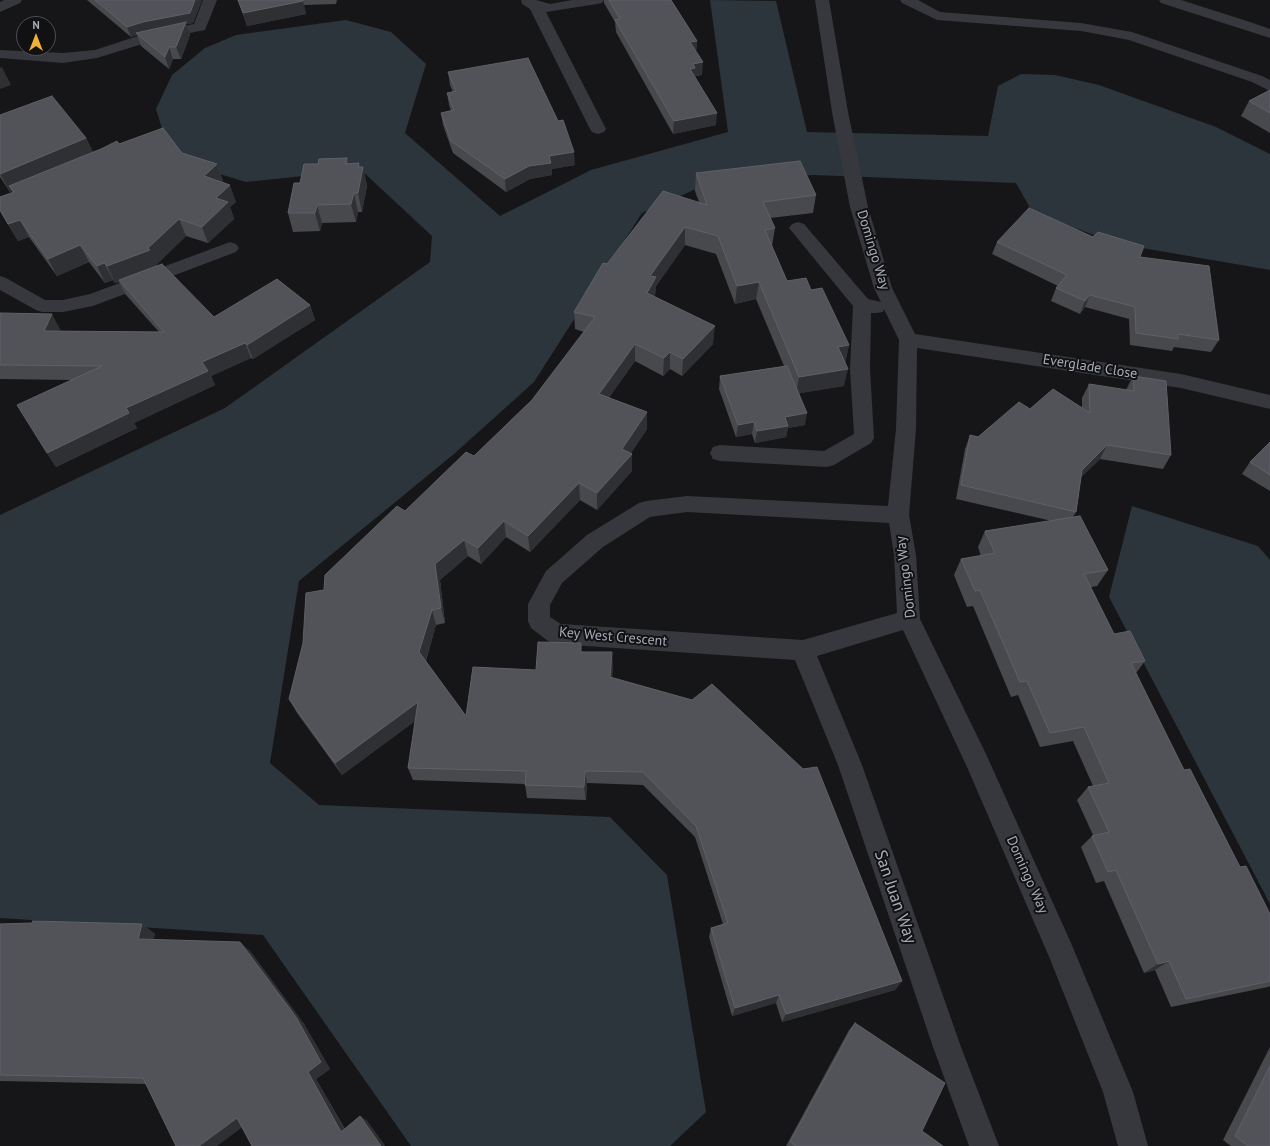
<!DOCTYPE html>
<html>
<head>
<meta charset="utf-8">
<style>
  body { margin:0 }
  #map { position:relative; width:1270px; height:1146px; overflow:hidden; background:#161618; font-family:"PT Sans",sans-serif }
  canvas { display:block }
  .north { position:absolute; left:16px; top:16px; width:40px; height:40px; box-sizing:border-box; background:#111113; border:1px solid #4d4f55; border-radius:50%; rotate:0deg; font-size:11px; font-weight:700; line-height:16px; text-align:center; color:#a8adb8 }
  .north::after { content:''; display:block; margin:auto; width:14px; height:18px; background:#f2b134; clip-path:polygon(50% 0,100% 100%,50% 72%,0 100%) }
</style>
</head>
<body>
<div id="map">
<canvas width="1270" height="1146"></canvas>
<div class="north">N</div>
</div>
<script>
const ctx = document.querySelector('canvas').getContext('2d');
ctx.lineJoin = 'round';
function fill(path, color) { ctx.fillStyle = color; ctx.fill(path, 'evenodd'); }
const poly = rows => new Path2D(rows.map(r => 'M' + r).join(''));
function stroke(path, color, width, dash) { ctx.strokeStyle = color; ctx.lineWidth = width; ctx.lineCap = dash ? 'butt' : 'round'; ctx.setLineDash(dash || []); ctx.stroke(path); }
function drawText(font, color, halo, rows, align = 'center') {
  ctx.font = font + ' "PT Sans",sans-serif'; ctx.lineWidth = 4; ctx.setLineDash([]); ctx.textBaseline = 'middle'; ctx.strokeStyle = halo; ctx.fillStyle = color; for (const [text, x, y, turn = 0] of rows) {
    ctx.save(); ctx.translate(x, y); ctx.rotate((+turn || 0) * Math.PI / 180); ctx.textAlign = isNaN(turn) ? turn : align; if (halo) ctx.strokeText(text, 0, 0); ctx.fillText(text, 0, 0); ctx.restore();
  }
}
fill(poly([
  [710,0,776,1,807,132,988,136,998,86,1021,74,1055,75,1099,85,1216,127,1270,154,1270,270,1119,244,1033,213,1016,183,814,175,714,181,642,213,534,382,454,454,299,581,270,763,319,805,610,817,667,875,706,1112,670,1146,411,1146,263,935,0,918,0,515,225,408,430,262,432,236,361,170,246,182,186,164,168,148,156,109,172,75,205,48,236,35,346,20,391,32,426,64,405,133,500,216,591,170,728,132],
  [1132,506,1258,546,1270,560,1270,904,1109,597]
]), '#2c353c');
fill(poly([
  [4,0,22,0,20,3,0,12,0,2,4,0],
  [203,0,217,0,205,30,155,40,97,58,63,63,0,58,0,50,63,53,95,50,147,33,194,24,203,0],
  [521,0,536,0,550,4,572,0,604,0,602,3,597,4,546,12,606,129,604,132,598,134,592,132,590,129,530,9,522,4,521,0],
  [815,0,829,0,848,112,868,207,892,288,915,334,1181,374,1270,395,1270,409,1181,388,917,348,916,429,909,515,916,555,920,619,986,754,1071,943,1133,1092,1148,1146,1118,1146,1103,1092,1050,959,967,767,903,630,817,656,862,765,961,1047,999,1146,969,1146,933,1047,838,765,795,660,556,644,548,641,531,628,528,621,528,604,546,571,587,535,639,503,646,501,687,496,888,506,896,429,899,340,884,309,883,312,876,313,871,313,870,369,874,438,871,443,834,465,827,467,720,461,713,459,710,453,713,447,720,445,824,451,854,434,850,369,853,306,789,228,792,224,798,222,804,224,868,299,881,302,874,288,850,207,832,112,815,0],
  [687,512,889,523,894,555,897,613,803,640,561,624,550,617,550,605,562,583,603,547,650,517,687,512],
  [900,0,918,0,940,12,1081,23,1132,32,1262,76,1270,80,1270,91,1252,82,1129,40,1081,31,937,20,902,3,900,0],
  [1159,0,1181,0,1250,22,1270,29,1270,38,1161,3,1159,0],
  [230,242,236,244,239,248,236,252,93,306,63,312,42,312,36,310,0,290,0,276,6,278,45,300,63,300,90,294,230,242]
]), '#37383d');
fill(poly([
  [87,0,202,0,193,23,186,24,190,35,181,59,173,59,169,69,141,46,137,35,131,37],
  [238,0,337,0,336,4,304,5,306,14,247,26],
  [604,0,671,0,697,41,696,52,702,75,695,76,716,125,673,134,616,32,615,22,604,3],
  [448,72,575,165,552,169,552,175,530,179,506,192,453,153,443,125,441,113,451,111,449,105,447,93,453,92,450,85],
  [1270,90,1270,133,1241,116,1249,101],
  [0,115,86,138,93,152,119,144,182,153,217,164,223,181,222,182,236,202,230,207,234,219,208,243,186,236,157,264,157,266,214,317,310,305,315,320,253,359,251,358,211,376,215,385,134,423,137,428,56,467,47,453,71,380,0,379,0,313,60,329,59,331,159,332,126,295,119,282,115,283,113,280,105,283,89,262,57,276,29,237,18,241,0,211,0,197,13,193,12,191,10,192,0,177],
  [347,158,348,163,359,163,360,167,363,167,367,186,362,212,358,212,356,222,322,223,320,231,293,232,288,213,300,183,318,164],
  [696,173,816,195,813,213,770,218,775,228,772,246,787,281,811,290,849,345,845,363,844,386,799,393,805,425,788,428,786,437,755,443,752,434,736,437,719,389,720,376,784,366,756,299,735,304,716,254,685,245,656,286,655,295,654,297,713,344,682,376,670,369,663,376,635,361,609,397,647,429,631,453,632,454,632,471,597,510,580,500,530,552,506,537,481,564,468,556,440,580,445,623,436,625,426,661,466,716,536,670,582,652,613,666,612,678,902,981,895,990,782,1022,776,1003,732,1016,709,937,711,928,723,924,695,837,643,785,587,783,586,800,527,798,525,784,413,780,408,768,415,721,342,775,297,713,289,699,324,590,405,511,474,456,532,400,584,332,575,329,574,312,607,264,699,202,695,191],
  [1093,237,1140,257,1219,340,1211,352,1174,347,1172,351,1130,345,1129,319,1085,307,1080,314,1051,301,1056,288,1058,286,992,254,997,242],
  [1133,376,1171,455,1163,469,1100,459,1081,477,1076,512,1073,517,1108,570,1097,586,1091,587,1114,634,1145,661,1136,673,1184,770,1240,867,1270,914,1270,986,1268,987,1171,1007,1155,970,1144,973,1104,881,1096,883,1081,847,1093,835,1077,800,1088,787,1093,786,1073,741,1040,747,1018,695,1011,697,973,606,967,607,954,575,961,559,981,556,978,547,985,531,1052,521,956,499,965,449,970,435,978,437,1030,409,1082,408,1082,398,1089,384,1126,390],
  [1270,442,1270,491,1242,474,1250,462],
  [0,924,142,924,155,934,153,940,250,951,304,1024,330,1069,316,1079,345,1129,360,1116,367,1121,385,1146,252,1146,242,1127,145,1084,0,1081],
  [855,1023,922,1131,943,1146,786,1146,849,1030],
  [1270,1047,1270,1146,1231,1146,1223,1140]
]), '#47494d');
fill(poly([
  [195,0,202,0,193,23,186,24,190,35,181,59,176,47,136,33,137,35,131,37,127,27],
  [303,1,306,14,247,26,243,13],
  [697,41,696,54,690,42],
  [169,47,173,59,169,69,165,57],
  [703,62,702,75,694,76,690,69,693,64],
  [2,67,11,85,0,89,0,68],
  [717,113,716,125,673,134,674,121],
  [86,138,95,156,9,186,12,191,10,192,0,174],
  [574,152,575,165,552,169,552,175,530,179,506,192,505,179,529,166,549,156],
  [359,163,361,174,363,167,367,186,362,212,358,193,358,167],
  [217,164,223,181,210,193,204,176],
  [230,185,236,202,230,207,234,219,208,243,202,227,216,198],
  [354,193,358,212,356,222,351,204],
  [317,205,322,223,320,231,315,213],
  [179,219,186,236,157,264,158,267,115,283,107,266,148,248],
  [20,220,29,237,18,241,8,224],
  [685,227,685,245,656,286,655,295,647,311,647,293,650,276],
  [80,245,89,262,57,276,48,259],
  [104,263,113,280,105,283,97,266],
  [759,282,756,299,735,304,737,286],
  [1090,295,1085,307,1080,314,1085,301],
  [310,305,315,320,253,359,247,345],
  [52,314,60,329,53,346,44,331],
  [715,326,713,344,682,376,683,359],
  [245,343,251,358,211,376,215,385,134,423,137,428,56,467,47,453,126,408,202,362],
  [635,344,635,361,600,411,599,394],
  [849,345,845,363,838,347],
  [670,352,670,369,663,376,664,358],
  [848,369,844,386,796,394,799,377],
  [647,412,647,429,623,464,632,454,632,471,597,510,597,493,622,449],
  [807,413,805,425,788,428,786,437,755,443,757,431,785,417],
  [754,422,752,434,736,437,738,425],
  [1107,445,1100,459,1075,483,1082,470],
  [579,483,580,500,530,552,528,536],
  [504,521,506,537,481,564,478,548],
  [464,540,468,556,440,580,445,623,441,608,435,564],
  [432,610,436,625,424,666,419,652],
  [612,652,613,666,611,691,610,677],
  [418,702,423,715,342,775,335,763],
  [585,771,587,783,586,800,584,787],
  [142,924,155,934,151,949,138,939],
  [240,942,250,951,304,1024,330,1069,316,1079,349,1137,341,1132,308,1072],
  [1169,961,1155,970,1144,973,1158,964],
  [902,981,895,990,782,1022,786,1014],
  [779,995,776,1003,732,1016,735,1008],
  [360,1116,367,1121,385,1146,381,1146],
  [237,1118,248,1123,217,1146,199,1146]
]), '#2f3033');
const building = poly([
  [95,0,195,0,190,13,143,22,127,27,95,0],
  [238,0,303,0,303,1,243,13,238,0],
  [609,0,671,0,697,41,690,42,703,62,693,64,695,68,690,69,717,113,674,121,615,20,620,19,609,0],
  [186,22,176,47,169,47,165,57,136,33,186,22],
  [528,58,558,121,563,120,574,152,549,156,551,163,529,166,505,179,451,141,441,113,454,110,447,93,456,91,448,72,528,58],
  [1270,90,1270,113,1249,101,1270,90],
  [52,96,86,138,0,174,0,115,52,96],
  [163,128,182,153,217,164,204,176,230,185,216,198,228,202,202,227,179,219,148,248,150,250,107,266,104,263,97,266,80,245,48,259,20,220,8,224,0,210,0,197,14,192,9,186,101,149,117,141,119,144,163,128],
  [347,158,345,164,359,163,358,167,363,167,358,193,354,193,351,204,317,205,315,213,288,213,294,183,300,183,304,164,318,164,319,159,347,158],
  [800,161,816,195,763,202,775,228,765,230,787,281,806,278,811,290,822,288,849,345,838,347,848,369,799,377,759,282,737,286,718,236,685,227,650,276,656,277,647,293,715,326,683,359,670,352,664,358,635,344,599,394,647,412,622,449,632,454,597,493,579,483,528,536,504,521,478,548,464,540,435,564,441,608,432,610,419,652,466,716,473,667,536,670,538,642,581,643,581,652,612,652,610,677,692,700,712,684,803,769,817,767,902,981,786,1014,779,995,735,1008,711,928,728,923,696,826,643,772,585,771,584,787,525,785,526,771,408,768,418,702,335,763,289,699,303,643,306,593,324,590,325,575,397,506,405,511,466,452,474,456,532,400,595,317,574,312,603,263,607,264,663,191,707,205,696,173,800,161],
  [1029,208,1093,237,1098,232,1144,246,1140,257,1209,266,1219,340,1178,334,1178,339,1136,333,1135,307,1090,295,1085,301,1056,288,1067,275,997,242,1029,208],
  [162,264,214,317,277,279,310,305,247,345,245,343,202,362,208,371,126,408,129,413,47,453,17,405,102,366,0,365,0,313,52,314,44,331,164,332,119,280,162,264],
  [787,366,807,413,785,417,788,426,757,431,754,422,738,425,720,376,787,366],
  [1133,376,1166,381,1171,455,1107,445,1082,470,1076,512,961,485,970,435,978,437,1019,402,1030,409,1053,389,1090,413,1089,384,1134,391,1133,376],
  [1270,442,1270,475,1250,462,1270,442],
  [1080,516,1108,570,1084,574,1114,634,1130,631,1145,661,1131,663,1184,770,1190,769,1240,867,1246,866,1270,914,1270,981,1186,999,1169,961,1158,964,1116,870,1108,872,1092,836,1109,832,1088,787,1109,783,1084,727,1050,733,1027,681,1020,682,980,590,975,591,961,559,995,553,985,531,1080,516],
  [33,921,142,924,138,939,240,942,296,1017,321,1062,308,1072,341,1132,360,1116,381,1146,252,1146,237,1118,199,1146,176,1146,143,1078,0,1075,0,1020,1,1018,0,1019,0,924,32,923,33,921],
  [855,1023,945,1083,922,1131,943,1146,796,1146,790,1142,855,1023],
  [1270,1066,1270,1146,1248,1146,1235,1136,1270,1066]
]);
fill(building, '#525359');
stroke(building, '#5f6168', 1);
drawText('14px', '#a8adb8', '#111113', [
  ["Domingo Way",873,250,73],
  ["Everglade Close",1090,367,9],
  ["Domingo Way",906,577,-97],
  ["Key West Crescent",613,637,5],
  ["Domingo Way",1027,875,66]
]);
drawText('17px', '#a8adb8', '#111113', [
  ["San Juan Way",895,897,71]
]);
</script>
</body>
</html>
